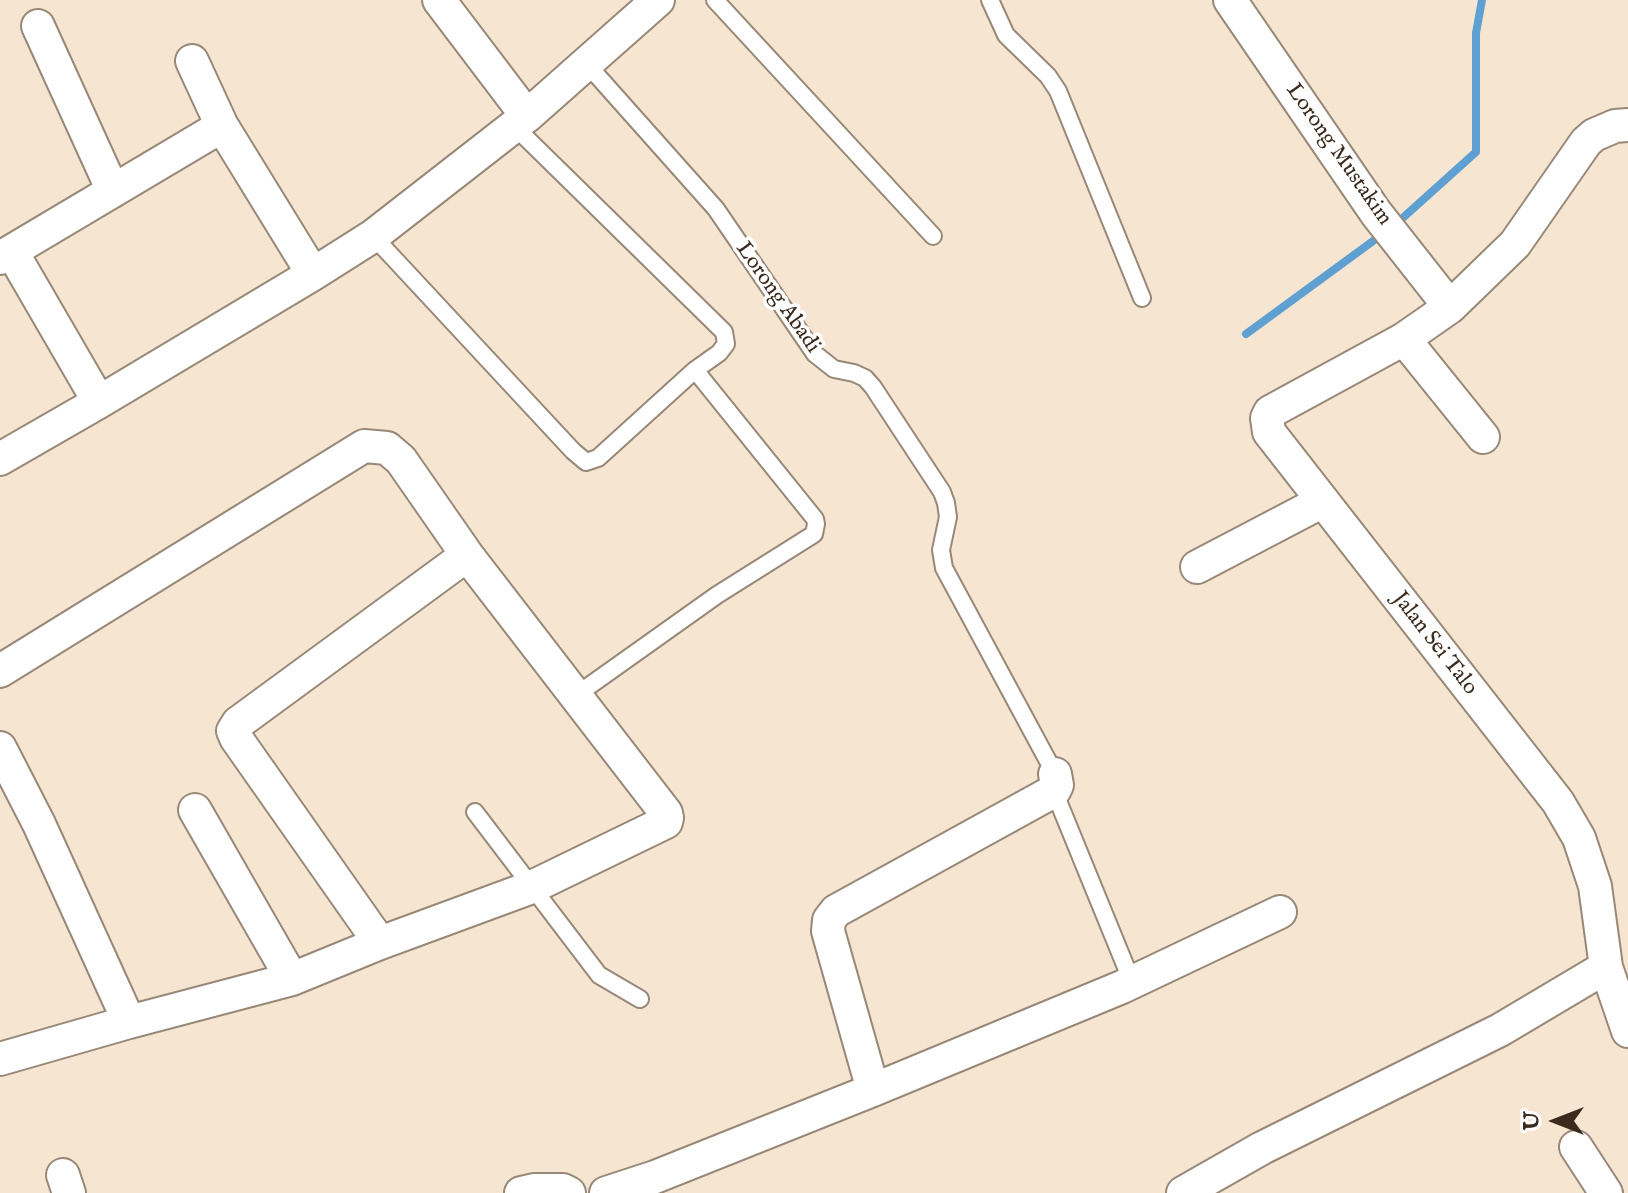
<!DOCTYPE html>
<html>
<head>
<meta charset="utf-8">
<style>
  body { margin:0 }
  #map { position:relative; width:1628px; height:1193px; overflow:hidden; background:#f6e6d1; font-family:"IM FELL English",serif }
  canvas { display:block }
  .north { position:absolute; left:1516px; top:1081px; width:80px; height:80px; -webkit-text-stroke:6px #fff; paint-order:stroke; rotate:270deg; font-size:22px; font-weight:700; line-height:32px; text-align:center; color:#3b2a1e }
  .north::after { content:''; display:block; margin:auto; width:28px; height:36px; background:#3b2a1e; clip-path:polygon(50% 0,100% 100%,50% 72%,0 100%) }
</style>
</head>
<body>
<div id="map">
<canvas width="1628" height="1193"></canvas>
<div class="north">U</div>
</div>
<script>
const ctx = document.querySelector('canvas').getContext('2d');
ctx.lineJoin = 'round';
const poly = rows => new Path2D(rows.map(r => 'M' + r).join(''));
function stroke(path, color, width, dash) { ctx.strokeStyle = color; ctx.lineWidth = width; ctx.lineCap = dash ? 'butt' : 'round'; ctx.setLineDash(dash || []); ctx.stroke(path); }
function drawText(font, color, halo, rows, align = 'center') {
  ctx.font = font + ' "IM FELL English",serif'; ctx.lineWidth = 7; ctx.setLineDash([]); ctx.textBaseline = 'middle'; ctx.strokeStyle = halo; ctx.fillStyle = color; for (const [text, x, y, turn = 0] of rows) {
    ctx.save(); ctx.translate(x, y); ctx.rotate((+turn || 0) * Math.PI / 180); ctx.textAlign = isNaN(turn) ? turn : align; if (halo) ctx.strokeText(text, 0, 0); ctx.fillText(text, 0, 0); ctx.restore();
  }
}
stroke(poly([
  [1396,224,1476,152,1476,33,1482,0],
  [1246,334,1384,233]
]), '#5fa0d2', 8);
const service = poly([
  [715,0,933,236],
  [990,0,1006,35,1048,76,1058,91,1142,298],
  [586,63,716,209,815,354,834,369,854,373,865,378,873,387,942,492,946,503,948,517,941,550,944,568,1055,774],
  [514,126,724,332,726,344,719,353,695,370,815,519,816,524,814,534,717,595,575,696],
  [373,236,573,451,586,462,598,458,695,370],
  [1054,791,1132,982],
  [475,812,599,975,640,999]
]);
const minor = poly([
  [439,0,527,116],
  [1230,0,1376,213,1450,307],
  [38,26,113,191],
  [192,61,222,126],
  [12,252,99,402],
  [0,258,222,126,313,274],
  [1404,339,1450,307,1515,244,1586,142,1594,135,1615,126,1628,125],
  [1483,437,1404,339,1270,412,1267,418,1269,432,1558,802,1579,838,1595,886,1606,967,1628,1031],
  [0,459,99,402,313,274,373,236,527,116,658,0],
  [1197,567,1323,501],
  [0,671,364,446,387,448,401,460,467,555,666,813,667,818,666,822,532,887,380,943,292,979,129,1022,39,824,0,748],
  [195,810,292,979],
  [380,943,236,738,233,731,238,723,467,555],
  [0,1059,129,1022],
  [873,1090,828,931,829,920,836,911,1054,791,1057,785,1055,774],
  [1576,1147,1606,1193],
  [63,1175,69,1193],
  [521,1193,534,1190,563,1190,569,1193],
  [606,1193,655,1177,873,1090,1122,987,1280,912],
  [1183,1193,1262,1148,1500,1030,1606,967]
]);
stroke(service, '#988878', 20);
stroke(minor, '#988878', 36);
stroke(service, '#fff', 16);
stroke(minor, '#fff', 32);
drawText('22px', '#3b2a1e', '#fff', [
  ["Lorong Mustakim",1338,155,55],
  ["Lorong Abadi",777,298,55],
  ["Jalan Sei Talo",1434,644,52]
]);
</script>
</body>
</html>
